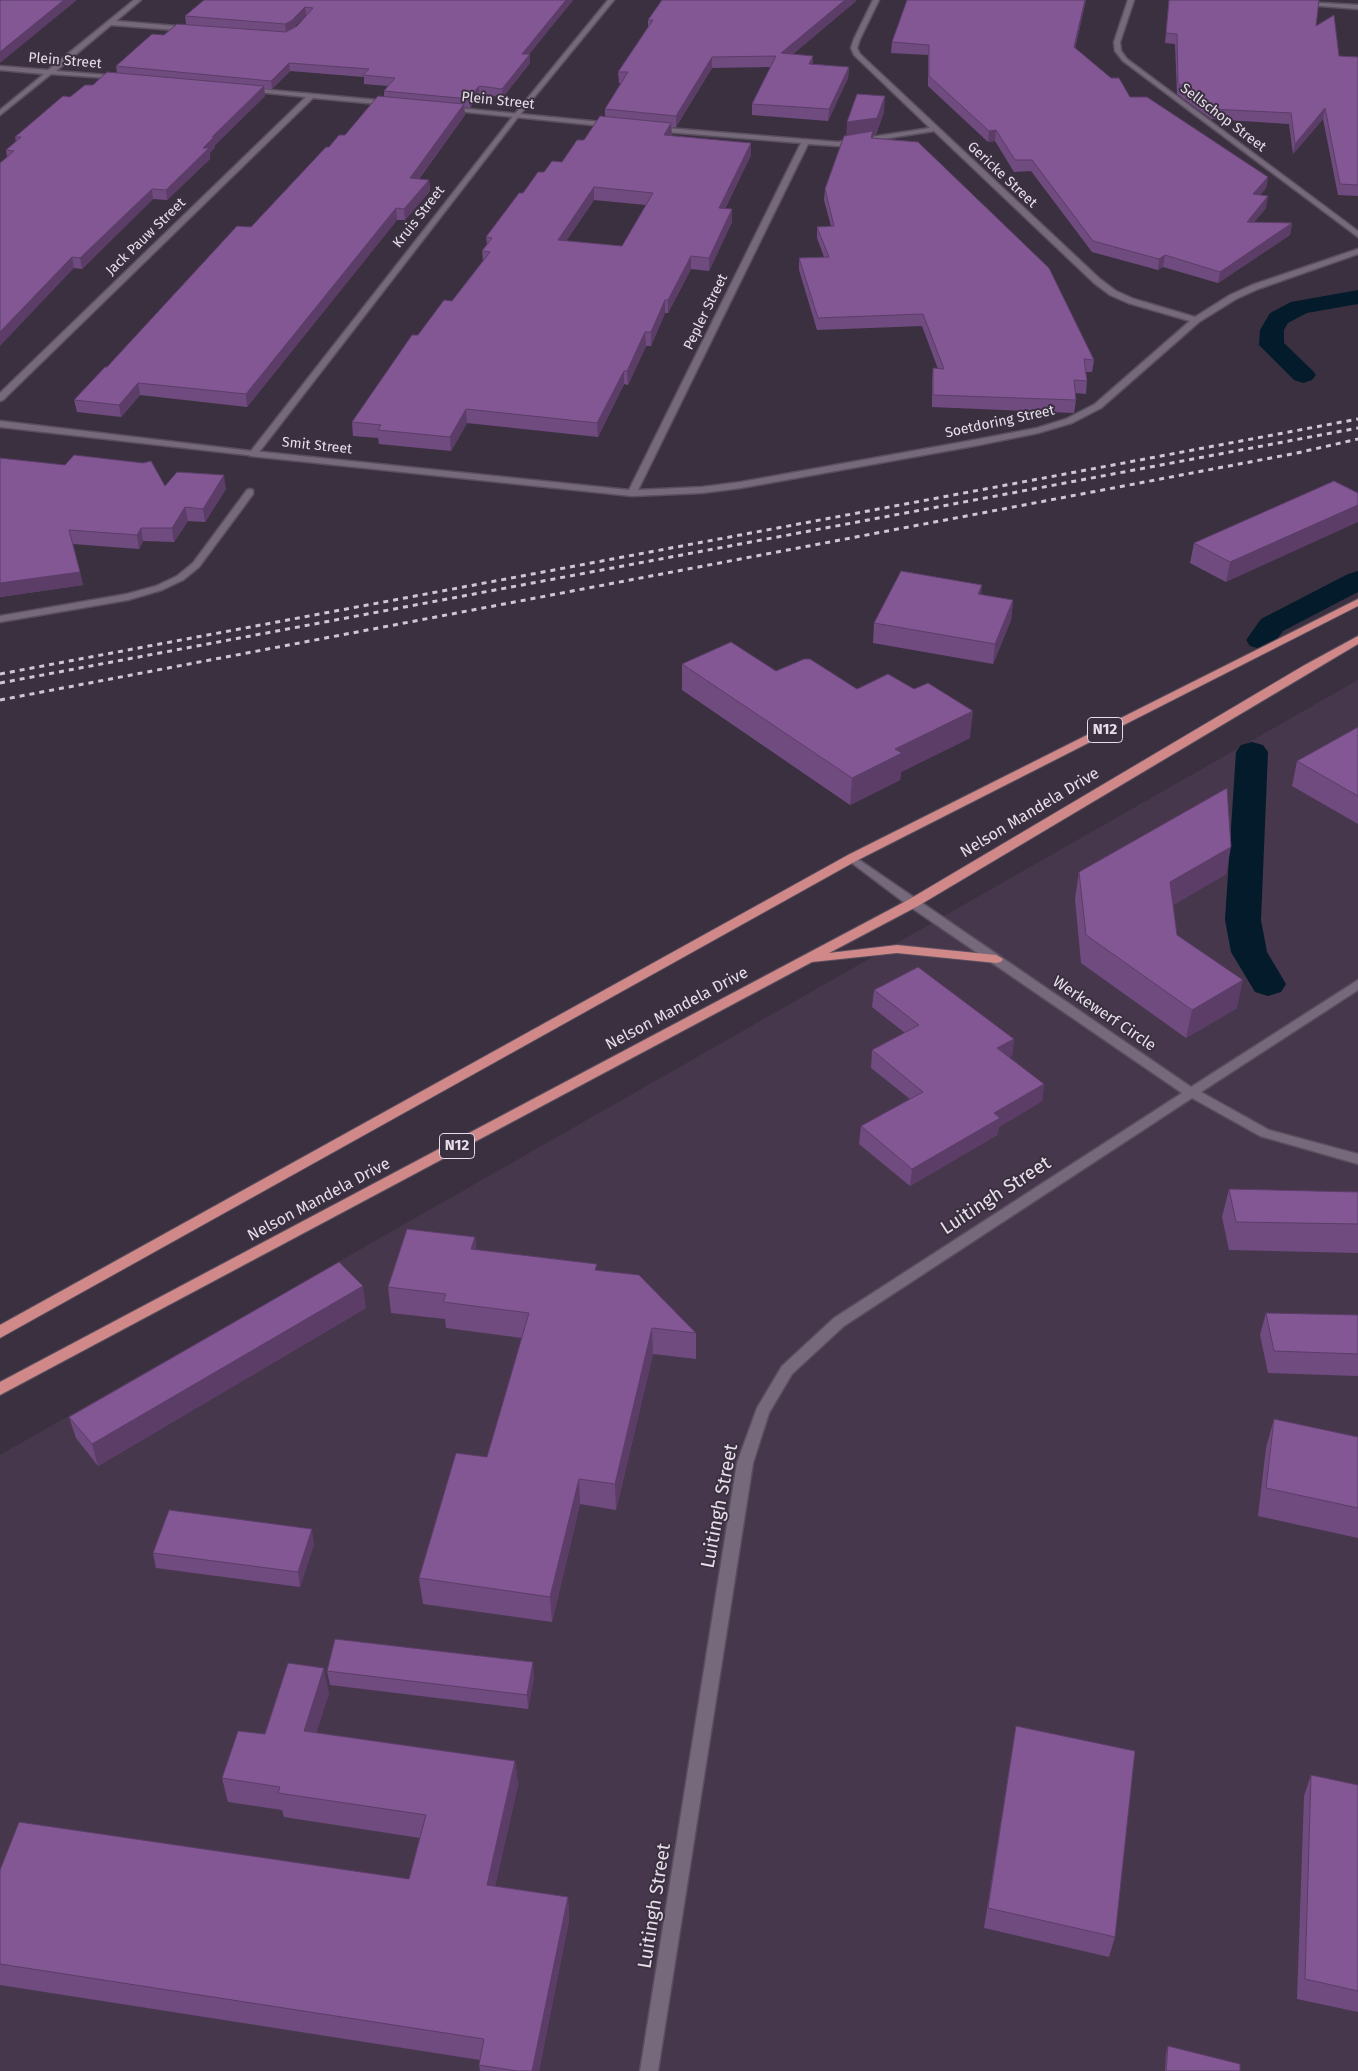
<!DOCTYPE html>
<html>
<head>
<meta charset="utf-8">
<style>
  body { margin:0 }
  canvas { display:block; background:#3b3040 }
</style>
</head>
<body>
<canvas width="1358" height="2071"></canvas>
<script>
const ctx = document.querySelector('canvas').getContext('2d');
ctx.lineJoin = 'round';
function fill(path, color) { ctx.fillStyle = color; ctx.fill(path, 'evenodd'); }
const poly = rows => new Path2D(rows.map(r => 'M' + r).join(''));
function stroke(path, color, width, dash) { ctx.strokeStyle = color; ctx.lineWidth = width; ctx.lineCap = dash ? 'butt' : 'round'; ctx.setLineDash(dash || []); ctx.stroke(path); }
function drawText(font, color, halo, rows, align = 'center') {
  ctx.font = font + ' "Fira Sans",sans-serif'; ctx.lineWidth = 4; ctx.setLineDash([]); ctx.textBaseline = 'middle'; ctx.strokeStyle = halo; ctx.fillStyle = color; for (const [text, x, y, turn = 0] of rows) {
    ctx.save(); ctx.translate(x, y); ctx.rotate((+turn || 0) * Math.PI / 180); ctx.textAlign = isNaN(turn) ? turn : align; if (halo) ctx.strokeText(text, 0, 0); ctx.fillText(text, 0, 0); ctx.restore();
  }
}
fill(poly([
  [1358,680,1358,2071,0,2071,0,1455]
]), '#47374d');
fill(poly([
  [1358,290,1358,304,1307,313,1288,323,1284,330,1284,343,1312,370,1316,375,1312,380,1303,383,1294,380,1259,345,1260,330,1270,313,1291,302,1358,290],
  [1358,571,1358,592,1283,631,1272,646,1261,649,1250,646,1246,640,1261,619,1348,574,1358,571],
  [1252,742,1263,745,1268,752,1261,920,1267,952,1286,984,1281,992,1268,996,1255,992,1231,952,1225,920,1236,752,1241,745,1252,742]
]), '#031b2a');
const minor = poly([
  [134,0,141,0,116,21,188,27,191,29,188,31,111,25,56,71,120,76,123,78,122,79,51,74,0,115,0,110,44,74,0,70,0,66,48,70,134,0],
  [873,0,879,0,860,39,857,48,860,54,1100,279,1116,291,1134,299,1195,317,1230,295,1252,285,1358,249,1358,254,1258,289,1236,299,1199,322,1101,408,1072,423,1038,433,974,446,741,488,702,493,632,496,250,456,249,454,253,451,629,490,801,143,655,131,652,129,655,127,838,142,930,128,854,55,851,48,854,39,873,0],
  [934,131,1094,283,1110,295,1128,303,1190,321,1095,404,1066,419,1037,428,974,440,741,482,702,487,638,490,808,144,838,146,934,131],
  [1128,0,1134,0,1120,42,1121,51,1127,59,1358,231,1358,237,1123,61,1115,51,1114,42,1128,0],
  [1268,0,1358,5,1358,9,1271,2,1268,0],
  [249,88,388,101,391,103,388,105,313,98,3,400,0,401,0,393,306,97,247,91,247,89,249,88],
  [448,107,612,123,615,125,612,127,446,110,446,108,448,107],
  [250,489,253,490,253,494,199,567,183,580,162,590,128,600,0,622,0,616,127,594,156,586,177,576,193,563,247,490,250,489],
  [852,855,1191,1087,1358,980,1358,990,1201,1092,1269,1130,1358,1154,1358,1164,1260,1136,1192,1098,844,1326,792,1374,769,1413,753,1463,658,2071,640,2071,737,1463,757,1408,782,1366,834,1318,1182,1093,909,906,848,860,846,858,852,855]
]);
const tertiary = poly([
  [608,0,614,0,518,117,256,456,0,427,0,421,251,451,514,115,608,0]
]);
const trunk = poly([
  [1358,599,1358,606,856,861,0,1338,0,1325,848,855,1358,599],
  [1358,636,1358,644,918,906,829,953,897,945,996,955,1003,959,1001,962,996,963,897,953,812,962,0,1395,0,1382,908,900,1303,666,1358,636]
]);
stroke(minor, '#594f5d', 3);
stroke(tertiary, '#594f5d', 3);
stroke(trunk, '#594f5d', 2);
fill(minor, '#76697c');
fill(tertiary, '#76697c');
fill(trunk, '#d08889');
stroke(poly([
  [0,674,1358,419],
  [0,683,1358,428],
  [0,700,1297,453,1358,439]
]), '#cfc6d2', 3, [5, 5]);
fill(poly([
  [204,0,573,0,529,54,530,63,503,97,479,95,470,108,464,107,465,115,419,179,429,180,430,191,405,220,397,220,247,407,140,395,121,417,77,412,74,400,251,227,329,147,345,135,384,97,384,91,388,86,364,84,364,77,290,71,272,89,264,89,265,96,215,145,215,147,210,153,210,159,167,200,153,199,82,269,74,268,7,157,6,150,16,142,15,137,70,97,117,73,116,66,164,35,186,24,185,16],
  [306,15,307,15,297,26,293,28],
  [662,0,856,0,856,1,793,54,813,64,849,67,848,78,828,121,752,115,752,104,771,67,712,68,676,127,671,127,672,135,671,136,751,155,725,209,732,209,732,222,709,271,691,269,668,313,665,313,651,346,646,346,628,385,624,384,598,437,467,423,451,451,379,444,378,438,353,436,352,422,418,335,452,301,483,261,482,251,487,244,486,237,523,193,544,172,562,162,584,140,605,116,605,109,621,83,619,83,618,72,648,27,648,20],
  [594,200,646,205,622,246,566,241],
  [907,0,1086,0,1075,48,1130,97,1268,177,1266,188,1260,195,1266,208,1254,222,1292,223,1290,235,1218,283,1163,267,1158,270,1092,252,1031,171,1014,172,995,141,988,142,928,86,928,55,891,53,892,42],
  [1169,0,1316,26,1339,56,1358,57,1358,196,1338,195,1323,119,1293,154,1289,124,1211,119,1177,94,1175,44,1165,43],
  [884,112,876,134,873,135,873,139,1094,360,1092,372,1086,372,1087,381,1086,394,1075,393,1076,400,1074,413,932,407,932,381,933,368,938,369,922,326,817,330,799,270,799,258,824,257,817,238,817,227,831,226,824,200,825,189,846,136],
  [0,458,165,486,226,489,205,522,188,521,174,542,143,541,139,549,73,544,83,585,0,597],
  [1334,481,1226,582,1190,563,1194,543],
  [1013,600,1011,620,993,664,873,643,874,623],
  [682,664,776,671,857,689,970,738,901,772,900,780,850,805,682,690],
  [1358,727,1358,824,1292,786,1297,761],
  [1079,872,1226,874,1173,905,1177,935,1237,1008,1186,1038,1081,963,1075,899],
  [874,990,1014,1039,1012,1056,1009,1057,1044,1084,1042,1101,999,1127,997,1135,910,1186,859,1144,861,1126,910,1099,871,1068,872,1050,905,1033,872,1007],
  [1229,1189,1358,1192,1358,1253,1229,1250,1222,1217],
  [475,1237,476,1250,597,1270,696,1333,696,1359,653,1354,616,1510,580,1504,552,1622,423,1604,419,1578,487,1457,522,1338,446,1328,445,1319,391,1313,388,1287],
  [366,1308,98,1466,76,1438,69,1417],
  [1266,1313,1358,1315,1358,1376,1268,1373,1260,1335],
  [1274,1419,1358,1437,1358,1538,1258,1516,1266,1448],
  [314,1544,300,1587,156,1568,153,1553],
  [327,1671,534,1677,528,1709,330,1685],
  [329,1693,316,1733,515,1761,518,1785,495,1886,568,1897,569,1920,539,2071,480,2071,479,2065,480,2060,0,1985,0,1870,409,1879,420,1838,284,1817,282,1810,228,1802,222,1778,265,1734],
  [1016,1726,1115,1937,1109,1957,984,1928],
  [1311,1775,1358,1785,1358,2012,1297,1999,1304,1796],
  [1168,2046,1240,2071,1165,2071,1166,2053]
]), '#704b7f');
fill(poly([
  [64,0,77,0,0,63,0,52],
  [566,0,573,0,523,62,522,54],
  [845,0,856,0,856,1,781,64,781,53],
  [1085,0,1086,0,1073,58,1074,47],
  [305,7,306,15,292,29,286,32,285,24],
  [530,54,530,63,503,97,502,89],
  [813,56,813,67,809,64],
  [712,57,712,68,676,127,676,116],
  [289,63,290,71,272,89,271,81],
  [849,67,848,78,828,121,829,109],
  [264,86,265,96,215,145,215,147,210,153,210,159,167,200,166,190,212,137],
  [479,86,479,95,470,108,469,99],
  [885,96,884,112,876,134,873,135,873,142,846,139,847,122],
  [464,104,465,115,411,189,410,178],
  [1325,108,1323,119,1293,154,1295,144],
  [671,123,672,135,664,148,664,135],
  [996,130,995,141,988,142,989,131],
  [751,143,751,155,719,221,719,208],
  [1268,177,1266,188,1251,205,1253,194],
  [429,180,430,191,405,220,404,209],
  [594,187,594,200,558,253,558,240],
  [152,189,153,199,82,269,80,258],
  [1268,196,1266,208,1245,233,1247,222],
  [396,208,397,220,247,407,246,394],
  [732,209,732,222,709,271,709,258],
  [1292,223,1290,235,1218,283,1220,272],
  [1165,255,1163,267,1158,270,1159,259],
  [691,256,691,269,668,313,668,300],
  [72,257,74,268,0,346,0,332],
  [665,300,665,313,651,346,651,332],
  [645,332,646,346,628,385,627,371],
  [624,371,624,384,598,437,597,423],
  [138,383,140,395,121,417,119,405],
  [466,409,467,423,451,451,450,437],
  [224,475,226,489,205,522,203,509],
  [1358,505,1358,522,1226,582,1230,562],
  [185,507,188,521,174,542,172,528],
  [141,528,143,541,139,549,137,535],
  [80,572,83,585,0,597,0,583],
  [982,585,980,605,978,594],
  [1013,600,1011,620,993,664,995,644],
  [973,711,970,738,901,772,900,780,850,805,852,778,895,749],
  [1231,847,1226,874,1165,910,1170,882],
  [1243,980,1237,1008,1186,1038,1192,1010],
  [1014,1039,1012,1056,995,1065,997,1048],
  [1044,1084,1042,1101,999,1127,997,1135,910,1186,912,1169,994,1113],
  [475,1237,477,1263,471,1249],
  [363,1286,366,1308,98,1466,92,1444],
  [652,1328,653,1354,616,1510,615,1484],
  [579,1479,580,1504,552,1622,550,1597],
  [312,1529,314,1544,300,1587,298,1572],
  [533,1662,534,1677,528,1709,527,1695],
  [324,1668,329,1693,309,1755,304,1731],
  [515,1761,518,1785,490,1908,487,1885],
  [568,1897,569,1920,539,2071,532,2071]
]), '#5b3d68');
const building = poly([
  [0,0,64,0,0,52,0,0],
  [204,0,566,0,522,54,530,54,502,89,479,86,469,99,384,91,395,78,363,75,369,69,289,63,271,81,116,66,152,34,164,35,177,24,286,32,297,26,313,8,305,7,291,21,285,24,185,16,204,0],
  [662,0,845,0,781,53,813,56,809,64,849,67,829,109,752,104,776,56,712,57,676,116,605,109,628,72,618,72,653,20,648,20,662,0],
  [907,0,1085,0,1074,47,1111,78,1119,78,1130,97,1147,97,1268,177,1253,194,1268,196,1247,222,1292,223,1220,272,1165,255,1159,259,1093,241,1032,160,1015,160,996,130,989,131,929,76,929,45,892,42,907,0],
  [1169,0,1319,0,1316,26,1334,15,1339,56,1358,57,1358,185,1340,184,1325,108,1295,144,1291,113,1212,109,1178,83,1177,34,1166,33,1169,0],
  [107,72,264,86,212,137,214,137,203,148,209,148,166,190,152,189,80,258,72,257,0,332,0,163,14,151,6,150,21,137,15,137,63,96,70,97,85,85,93,85,107,72],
  [857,94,885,96,877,118,847,122,857,94],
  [378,96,464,104,410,178,429,180,404,209,396,208,246,394,138,383,119,405,74,400,105,367,107,367,237,226,251,227,326,147,329,147,339,135,345,135,378,96],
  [600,116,671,123,664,135,751,143,719,208,732,209,709,258,691,256,668,300,665,300,651,332,645,332,627,371,624,371,597,423,466,409,450,437,378,430,381,425,352,422,412,335,418,335,444,300,452,301,490,252,482,251,492,238,486,237,519,193,523,193,538,172,544,172,552,161,562,162,577,140,584,140,600,116],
  [594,187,653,193,622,246,558,240,594,187],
  [873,131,871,138,918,142,1049,268,1094,360,1084,359,1087,381,1074,380,1076,400,933,395,933,368,944,369,923,314,818,318,799,258,829,257,817,227,834,226,825,189,844,136,873,131],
  [74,455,143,463,151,461,165,486,177,472,224,475,203,509,185,507,172,528,141,528,137,535,69,530,80,572,0,583,0,458,65,465,74,455],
  [1334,481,1358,493,1358,505,1230,562,1194,543,1334,481],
  [901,571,982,585,978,594,1013,600,995,644,874,623,901,571],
  [731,642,776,671,804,659,810,659,857,689,888,674,914,689,928,683,973,711,895,749,902,753,852,778,682,664,731,642],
  [1358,727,1358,796,1297,761,1358,727],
  [1227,788,1231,847,1170,882,1177,935,1243,980,1192,1010,1086,935,1079,872,1227,788],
  [918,967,1014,1039,997,1048,1044,1084,994,1113,1000,1118,912,1169,861,1126,923,1092,872,1050,919,1025,874,990,918,967],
  [1229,1189,1358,1192,1358,1224,1236,1222,1229,1189],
  [407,1229,475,1237,471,1249,597,1264,595,1270,639,1275,696,1333,652,1328,615,1484,579,1479,550,1597,419,1578,456,1453,487,1457,529,1313,443,1302,446,1294,388,1287,407,1229],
  [339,1262,363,1286,92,1444,69,1417,339,1262],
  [1266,1313,1358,1315,1358,1354,1274,1351,1266,1313],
  [1274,1419,1358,1437,1358,1508,1266,1488,1274,1419],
  [169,1510,312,1529,298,1572,153,1553,169,1510],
  [335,1639,533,1662,527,1695,327,1671,335,1639],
  [288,1663,324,1668,304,1731,515,1761,487,1885,568,1897,532,2071,517,2071,479,2065,484,2039,0,1964,0,1870,19,1822,409,1879,426,1815,278,1793,280,1787,222,1778,238,1731,265,1734,288,1663],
  [1016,1726,1135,1751,1115,1937,988,1908,1016,1726],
  [1311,1775,1358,1785,1358,1991,1305,1979,1311,1775],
  [1168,2046,1240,2064,1240,2071,1166,2071,1168,2046]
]);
fill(building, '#825794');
stroke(building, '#5b3d68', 1);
drawText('14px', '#e6dee9', '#3b3040', [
  ["Plein Street",65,61,5],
  ["Plein Street",498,101,6],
  ["Sellschop Street",1223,118,37],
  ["Gericke Street",1002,175,43],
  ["Kruis Street",419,217,-52],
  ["Jack Pauw Street",146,237,-44],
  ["Pepler Street",706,312,-64],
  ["Soetdoring Street",1000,422,-12],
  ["Smit Street",317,446,6]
]);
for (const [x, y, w] of [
  [1105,730,35],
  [457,1146,35]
]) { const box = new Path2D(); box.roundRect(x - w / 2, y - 12.5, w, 25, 4); ctx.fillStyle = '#3b3040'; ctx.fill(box); stroke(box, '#e6dee9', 1); }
drawText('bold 15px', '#e6dee9', null, [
  ["N12",1105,730],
  ["N12",457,1146]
]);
drawText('16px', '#e6dee9', '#3b3040', [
  ["Nelson Mandela Drive",1030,813,-31],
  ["Nelson Mandela Drive",677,1009,-28],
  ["Werkewerf Circle",1104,1014,34],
  ["Nelson Mandela Drive",319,1200,-28]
]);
drawText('19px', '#e6dee9', '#3b3040', [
  ["Luitingh Street",996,1196,-33],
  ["Luitingh Street",720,1506,-79],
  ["Luitingh Street",655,1906,-81]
]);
</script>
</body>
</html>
